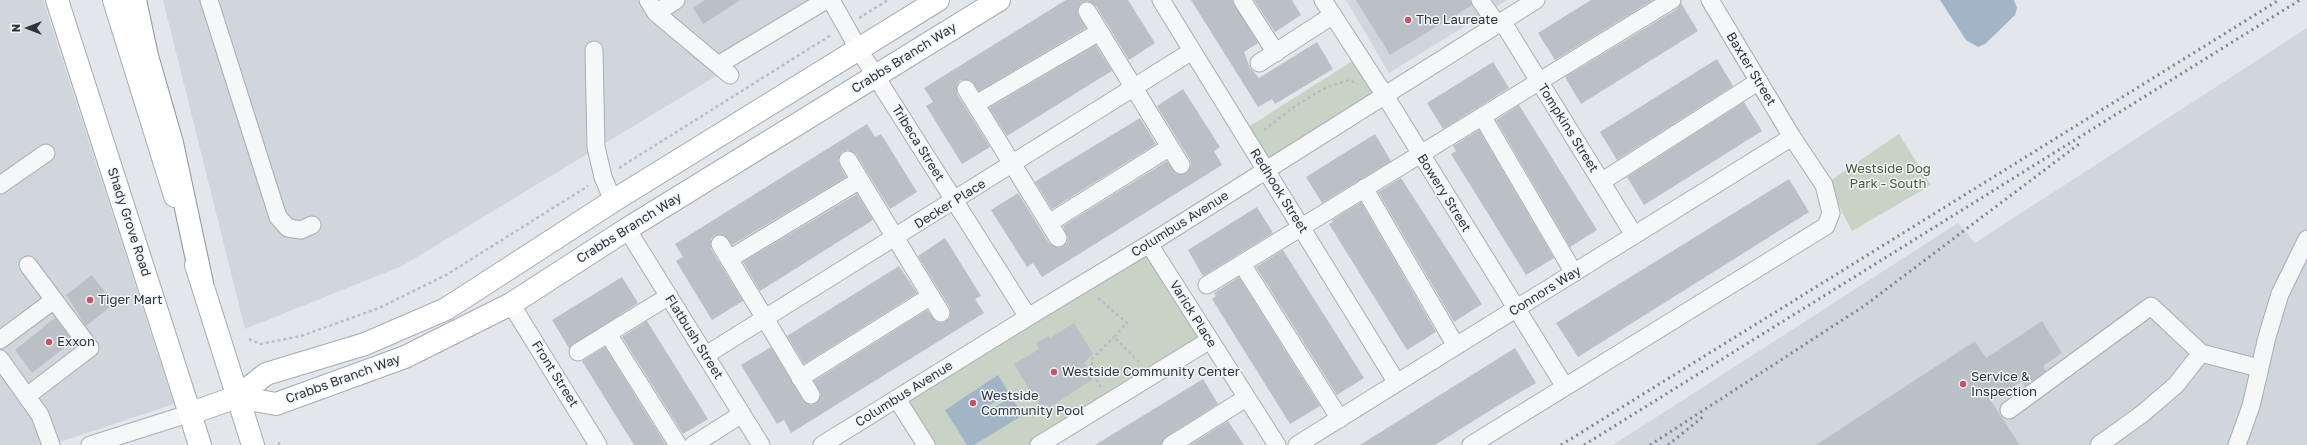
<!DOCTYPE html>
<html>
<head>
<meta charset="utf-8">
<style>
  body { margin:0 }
  #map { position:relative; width:2307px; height:445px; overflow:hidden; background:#e3e6ea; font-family:"Golos Text",sans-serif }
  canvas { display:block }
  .north { position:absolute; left:8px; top:8px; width:40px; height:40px; -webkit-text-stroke:3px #f3f5f8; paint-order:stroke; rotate:270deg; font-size:11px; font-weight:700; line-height:16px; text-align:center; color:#2c3441 }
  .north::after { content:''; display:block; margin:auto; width:14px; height:18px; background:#2c3441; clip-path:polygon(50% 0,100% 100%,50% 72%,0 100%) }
</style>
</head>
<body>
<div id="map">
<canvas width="2307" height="445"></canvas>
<div class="north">N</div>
</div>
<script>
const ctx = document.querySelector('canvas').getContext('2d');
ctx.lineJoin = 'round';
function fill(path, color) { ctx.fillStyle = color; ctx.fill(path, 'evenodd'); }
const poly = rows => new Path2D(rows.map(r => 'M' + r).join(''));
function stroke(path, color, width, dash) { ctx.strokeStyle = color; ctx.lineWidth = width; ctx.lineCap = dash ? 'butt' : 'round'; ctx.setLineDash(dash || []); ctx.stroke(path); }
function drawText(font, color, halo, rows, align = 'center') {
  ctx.font = font + ' "Golos Text",sans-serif'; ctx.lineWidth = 3; ctx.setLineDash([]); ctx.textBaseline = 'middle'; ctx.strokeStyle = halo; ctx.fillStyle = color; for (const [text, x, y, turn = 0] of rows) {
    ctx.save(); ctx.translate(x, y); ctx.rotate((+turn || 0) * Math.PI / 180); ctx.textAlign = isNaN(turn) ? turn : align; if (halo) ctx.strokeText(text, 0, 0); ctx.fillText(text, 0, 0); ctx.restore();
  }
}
fill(poly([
  [0,0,43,0,174,404,51,445,0,445],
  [163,0,842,0,402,266,245,329],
  [1346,0,1507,0,1389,73],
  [2307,28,2307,445,1613,445,1958,223,1975,243]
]), '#d1d5dc');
fill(poly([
  [1360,56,1384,94,1265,169,1242,131],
  [1899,134,1931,185,1852,231,1827,183],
  [1148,248,1210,340,1036,445,928,445,900,399]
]), '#c9d3c5');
fill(poly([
  [1940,0,2014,0,2017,8,2015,15,1985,44,1978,47,1966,40],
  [998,375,1009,393,980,411,982,415,1011,397,1023,415,974,445,967,445,945,410]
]), '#a1b5c7');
fill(poly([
  [705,0,741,0,703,24,693,8],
  [1066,0,1128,0,1155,43,1129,60,1096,6,1087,1,1081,3,1077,12,1086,28,979,91,970,80,961,80,957,84,957,94,990,147,962,164,926,106,933,102,924,88],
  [1191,0,1232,0,1258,43,1244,52,1250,68,1259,78,1317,42,1333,69,1275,104,1272,99,1258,107],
  [1254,0,1292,0,1301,15,1275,32],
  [1356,0,1470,0,1472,5,1390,55],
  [1591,0,1653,0,1555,60,1538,33],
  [1681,3,1698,31,1581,104,1565,77,1677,9],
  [1096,45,1112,71,1110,72,1007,136,989,108],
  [1717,59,1733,86,1617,160,1600,132],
  [1493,62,1509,88,1443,129,1427,103],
  [1183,89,1220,147,1214,151,1222,165,1042,277,1033,263,1027,267,991,210,1018,193,1049,243,1059,248,1067,243,1068,238,1063,226,1167,161,1176,174,1187,173,1191,165,1190,160,1157,106],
  [1744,102,1762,131,1644,205,1627,177],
  [1519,105,1597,230,1570,247,1496,120],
  [1140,118,1156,144,1052,209,1035,182,1036,181],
  [867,124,875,137,881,134,917,192,890,209,856,154,848,150,842,152,838,161,846,177,732,245,724,235,715,235,711,239,711,249,743,301,712,320,676,261,683,257,675,244],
  [1479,130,1554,258,1526,275,1451,154,1456,151,1453,146],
  [1375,134,1391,161,1322,203,1306,177],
  [1401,178,1482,304,1454,322,1378,192],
  [1789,179,1809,212,1578,357,1556,323],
  [857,194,873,220,760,291,743,262],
  [1361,202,1436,332,1407,350,1329,224,1333,222,1332,220],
  [1257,207,1273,233,1203,276,1188,250],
  [945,238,981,296,975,299,984,313,791,433,784,420,777,424,741,365,771,347,803,400,811,405,816,403,821,394,814,381,927,310,937,322,942,323,950,318,950,308,918,256],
  [1283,250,1364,378,1337,395,1256,267],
  [899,266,917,293,804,364,787,336],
  [92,275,114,304,86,326,66,295],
  [622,277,638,303,569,348,552,320],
  [1239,277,1320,406,1290,424,1212,299,1216,296,1214,293],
  [55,318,73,341,32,373,15,350],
  [647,321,708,419,683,434,622,337],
  [2042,321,2062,353,2043,366,2046,371,2025,386,2022,381,1991,401,2020,445,1816,445,1975,341,1986,358],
  [1074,323,1093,354,1084,363,1093,379,1043,412,1014,364,1039,349,1036,343,1049,336,1050,338],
  [605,347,666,445,634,445,582,361],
  [1515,348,1536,383,1502,403,1435,445,1360,445],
  [1203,379,1218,404,1166,437,1161,445,1095,445],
  [1228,421,1244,445,1190,445]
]), '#bbc0c7');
const minor = poly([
  [209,0,278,217,288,228,301,230,312,225],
  [648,0,656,13,730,75],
  [831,0,859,50,1028,317],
  [1161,0,1397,383],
  [1242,0,1276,53],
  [1323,0,1384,94,1565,387],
  [1480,0,1497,24],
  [1087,11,1181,165],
  [656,13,676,0],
  [1502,21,1634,235],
  [594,50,596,147,603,177,613,201],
  [1259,63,1333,15],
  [718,65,826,0],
  [966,89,1058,238],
  [976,104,1099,32],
  [1482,116,1574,273],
  [848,160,941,313],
  [1601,182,1759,81],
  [0,185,46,153],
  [1364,188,1456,346],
  [1049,223,1170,147],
  [627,229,761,445],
  [720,244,811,395],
  [1149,244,1277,445],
  [729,259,860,180],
  [1242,264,1340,419],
  [1207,285,1672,0],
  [511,304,598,445],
  [608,334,678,445],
  [0,340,54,300],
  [578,352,669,296],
  [706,355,1192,51],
  [0,359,40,415,51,445],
  [800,378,931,296],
  [27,396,90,348,28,265],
  [897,399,926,445],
  [2009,410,2151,306,2201,353,2259,368],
  [90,445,191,413],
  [693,445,742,414],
  [822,445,1028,317,1149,244,1536,0],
  [1039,445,1210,340],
  [1171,445,1246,398],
  [1297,445,1792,137],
  [1471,445,1826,226,1831,213,1824,185,1792,137,1710,0],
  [2099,445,2142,414,2176,385,2201,353],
  [2237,445,2251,406,2267,337,2280,294,2307,239]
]);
const major = poly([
  [57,0,200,445],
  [114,0,175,196],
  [196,265,253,445],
  [237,397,276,404,405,357,511,304,627,229,999,0],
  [191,413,237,397,266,374,365,344,446,309,613,201,938,0]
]);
const highway = poly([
  [135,0,147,56,172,143,202,283]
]);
stroke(minor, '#a8adb4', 19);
stroke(major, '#a3abb5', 24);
stroke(highway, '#8b94a0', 24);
stroke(poly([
  [859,18,888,0],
  [1264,130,1295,106,1325,88,1349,80,1357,84],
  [619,168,831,35],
  [1098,298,1127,323,1114,337,1140,363],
  [249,339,260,344,301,336,379,308,446,275,588,186],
  [1101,387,1095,377,1091,360,1114,337],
  [279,442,279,445]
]), '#b9bcc2', 2.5, [3, 3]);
stroke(minor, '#f6f7f9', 17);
stroke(major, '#fff', 22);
stroke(highway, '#fff', 22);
stroke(poly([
  [1561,445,2279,0],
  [1584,445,2300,0],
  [1650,445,1864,306,2079,144],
  [1668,445,1704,416]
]), '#7d8693', 3, [2, 4]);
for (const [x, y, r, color] of [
  [1408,20,4,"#c65267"],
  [90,300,4,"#c65267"],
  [49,342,4,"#c65267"],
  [1054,372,4,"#c65267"],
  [1963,384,4,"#c65267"],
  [973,403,4,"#c65267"]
]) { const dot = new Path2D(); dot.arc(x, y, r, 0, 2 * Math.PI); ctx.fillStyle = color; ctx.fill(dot); stroke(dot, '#f3f5f8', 1.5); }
drawText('13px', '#2c3441', '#f3f5f8', [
  ["The Laureate",1416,20],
  ["Tiger Mart",98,300],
  ["Exxon",57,342],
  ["Westside Community Center",1062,372],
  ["Service &",1971,377],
  ["Inspection",1971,392],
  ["Westside",981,396],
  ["Community Pool",981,411]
], 'left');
drawText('13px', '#2c3441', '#f3f5f8', [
  ["Crabbs Branch Way",904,58,-32],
  ["Baxter Street",1751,69,59],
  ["Tompkins Street",1568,128,58],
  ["Tribeca Street",918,143,58],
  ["Redhook Street",1279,191,58],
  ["Bowery Street",1444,193,58],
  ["Decker Place",950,204,-32],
  ["Shady Grove Road",129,222,72],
  ["Columbus Avenue",1180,224,-32],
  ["Crabbs Branch Way",629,228,-32],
  ["Connors Way",1545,291,-32],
  ["Varick Place",1193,314,58],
  ["Flatbush Street",694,337,58],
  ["Front Street",555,374,58],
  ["Crabbs Branch Way",343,379,-20],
  ["Columbus Avenue",904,394,-32]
]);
drawText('13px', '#425c3a', '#f3f5f8', [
  ["Westside Dog",1888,169],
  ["Park - South",1888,184]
]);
</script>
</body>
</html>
